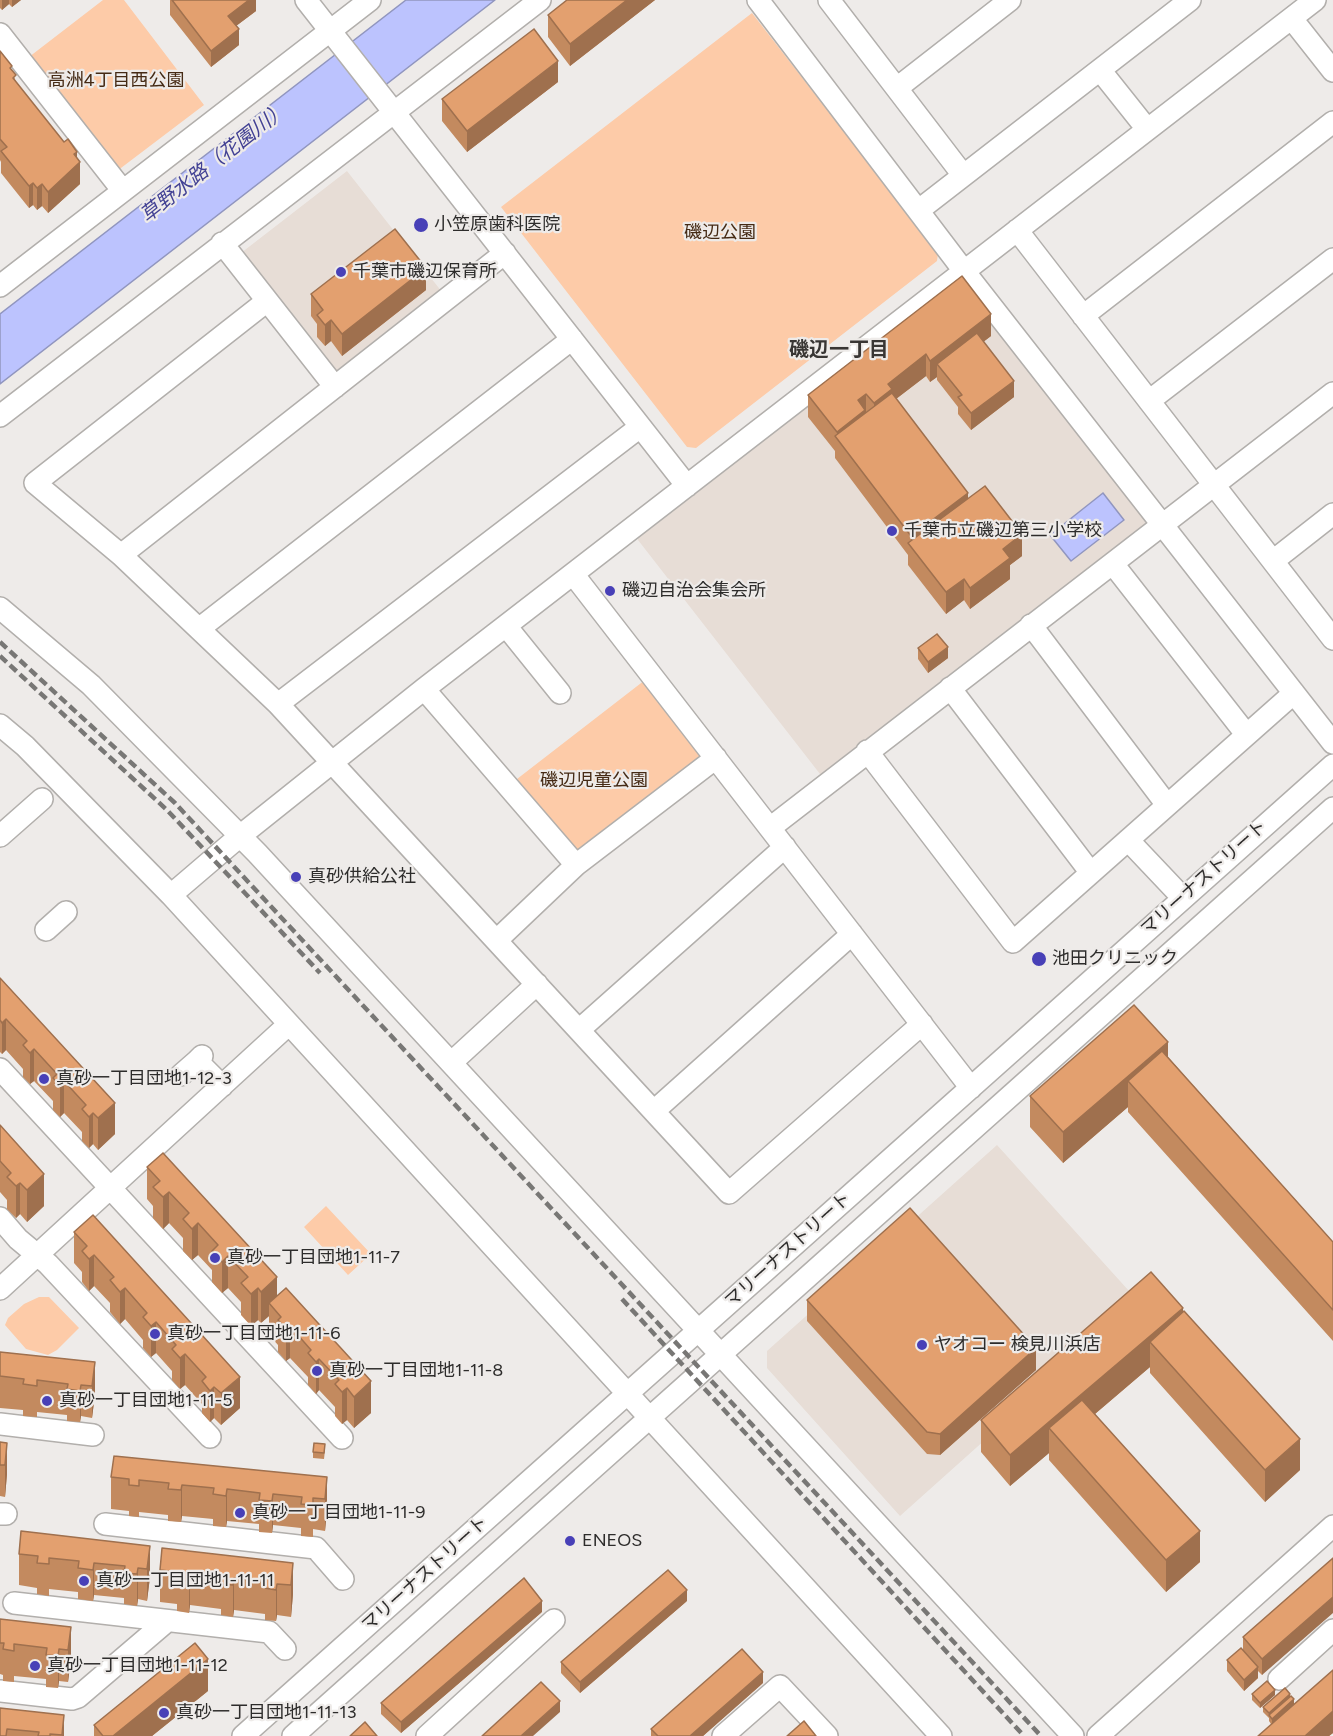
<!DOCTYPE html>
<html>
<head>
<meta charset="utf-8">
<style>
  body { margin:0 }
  canvas { display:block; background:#eeebe9 }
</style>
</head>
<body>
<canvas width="1333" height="1736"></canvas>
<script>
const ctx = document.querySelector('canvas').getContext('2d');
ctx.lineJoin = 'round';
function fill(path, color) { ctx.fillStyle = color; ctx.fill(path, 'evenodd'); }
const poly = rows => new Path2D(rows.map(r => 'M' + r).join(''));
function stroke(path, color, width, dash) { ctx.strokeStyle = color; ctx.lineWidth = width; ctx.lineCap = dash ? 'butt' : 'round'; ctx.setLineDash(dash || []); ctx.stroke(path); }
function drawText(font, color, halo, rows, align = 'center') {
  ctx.font = font + ' Figtree,"Noto Sans JP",sans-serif'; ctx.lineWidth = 4.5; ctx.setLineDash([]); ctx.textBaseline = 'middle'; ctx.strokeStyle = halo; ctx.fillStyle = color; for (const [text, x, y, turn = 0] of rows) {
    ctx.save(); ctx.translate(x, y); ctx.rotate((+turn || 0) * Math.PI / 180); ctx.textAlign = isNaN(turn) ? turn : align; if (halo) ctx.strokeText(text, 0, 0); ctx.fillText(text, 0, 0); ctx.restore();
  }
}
fill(poly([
  [347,171,442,292,340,370,331,370,241,253],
  [959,287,965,289,1145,521,1146,526,824,774,820,774,638,540,638,535],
  [997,1145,1139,1302,900,1516,767,1368,767,1351]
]), '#e7ddd6');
fill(poly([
  [103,0,124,0,204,105,117,171,29,57],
  [752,13,938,253,937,261,696,448,687,447,501,207],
  [645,680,701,750,700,759,583,851,575,850,517,779],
  [326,1206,371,1254,348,1275,304,1227],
  [39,1297,49,1297,79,1328,57,1350,48,1355,26,1349,5,1325,8,1318,24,1304]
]), '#fdcba8');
const water = poly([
  [406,0,495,0,0,384,0,314,406,0],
  [1103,493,1124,520,1071,561,1050,535,1103,493]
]);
fill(water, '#bcc3fe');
stroke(water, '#9196bf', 1.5);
const minor = poly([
  [306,0,687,486],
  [758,0,964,271,1333,743],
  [829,0,963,175],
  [1292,19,1333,71],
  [0,34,123,191],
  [1100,70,1147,129],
  [897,88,1010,0],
  [919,210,1190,0],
  [1017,230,1333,639],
  [222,243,335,387],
  [0,286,370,0],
  [267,301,35,483,121,555,278,704,729,1193,922,1024],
  [1083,316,1333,122],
  [1149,401,1333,259],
  [0,416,540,0],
  [121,555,505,253],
  [1273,561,1333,514],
  [1113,564,1246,734],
  [573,574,971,1088],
  [0,608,91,685,257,853,1073,1736],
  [1031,625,1167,805],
  [506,626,560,693],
  [200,628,572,339],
  [950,688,1091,873],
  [424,689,576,865],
  [278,704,640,427],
  [0,725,25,746,171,895,941,1736],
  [867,751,1013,942,1294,693],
  [770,828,1333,393],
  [0,836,42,799],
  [1128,840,1182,897],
  [171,895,240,836,424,689,1315,0],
  [46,930,66,912],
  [497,940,576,865,716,758],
  [579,1030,785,847],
  [202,1056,197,1061,222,1086],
  [452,1062,537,984],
  [0,1069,342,1438],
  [181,1075,197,1061],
  [654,1111,852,934],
  [0,1218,18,1239,48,1264,210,1437],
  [0,1289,288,1025],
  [0,1424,93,1435],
  [0,1514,6,1514],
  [105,1524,316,1548,343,1579],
  [14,1603,269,1632,285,1649],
  [1279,1679,1333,1630],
  [0,1691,72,1699,78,1697,167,1621],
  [243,1736,1333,765],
  [293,1736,1333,808],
  [427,1736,554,1620],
  [723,1736,780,1686,827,1736],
  [1098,1736,1333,1526]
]);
stroke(minor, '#b2afac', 24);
stroke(minor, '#fff', 21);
stroke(poly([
  [0,642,175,803,1041,1736],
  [0,656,167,810,320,973],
  [622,1299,1024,1736]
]), '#787775', 4.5, [9, 4.5]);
fill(poly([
  [0,0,21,0,12,7,9,4,2,10,0,8],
  [170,0,256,0,256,11,236,26,239,45,211,67,170,15],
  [567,0,655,0,570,66,548,37,548,15],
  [0,51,12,71,16,82,77,159,80,184,48,213,42,206,37,210,33,205,29,208,1,173,1,162,0,160],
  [558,82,467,152,442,121,442,99],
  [962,276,991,336,983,342,1014,397,971,430,958,414,958,407,937,380,937,377,930,382,926,376,896,399,968,498,1022,556,1010,565,1010,579,970,609,964,600,946,614,908,565,908,555,835,458,835,451,808,417,808,395],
  [426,290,342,356,331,341,325,346,317,337,317,324,311,316,311,294],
  [918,648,948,658,928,673,918,659],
  [0,978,115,1134,98,1150,93,1144,89,1148,82,1141,82,1132,64,1113,60,1117,53,1110,53,1101,34,1081,30,1084,23,1077,23,1069,6,1050,2,1054,0,1052],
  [1168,1057,1333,1242,1333,1341,1128,1112,1128,1107,1063,1163,1030,1127,1030,1096],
  [0,1125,44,1206,27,1222,20,1214,16,1218,7,1209,7,1200,0,1192],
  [147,1167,277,1296,371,1413,354,1428,347,1420,342,1424,335,1416,335,1407,319,1390,316,1394,308,1385,308,1377,290,1358,286,1361,278,1352,278,1345,269,1335,269,1316,261,1323,258,1320,251,1326,241,1315,241,1302,228,1288,222,1293,212,1282,212,1270,198,1255,192,1260,183,1251,183,1238,169,1223,163,1229,153,1218,153,1206,147,1199],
  [74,1232,240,1408,221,1425,214,1418,210,1422,202,1413,202,1404,185,1385,180,1389,172,1380,172,1371,156,1353,151,1357,143,1348,143,1340,125,1319,120,1324,110,1312,110,1303,94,1286,89,1291,82,1282,82,1272,74,1263],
  [807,1300,1036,1370,940,1455,927,1454,807,1321],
  [1183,1313,1300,1470,1265,1502,1150,1373,1150,1367,1095,1414,1200,1562,1166,1592,1049,1460,1049,1453,1010,1486,981,1452,981,1420],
  [0,1352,95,1362,95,1394,92,1418,81,1416,80,1422,67,1421,67,1415,37,1412,37,1417,23,1416,23,1410,0,1408],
  [0,1442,7,1474,5,1497,0,1496],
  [325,1450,324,1459,313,1458,313,1452],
  [111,1477,327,1477,327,1509,325,1531,313,1529,313,1537,301,1536,301,1528,273,1525,272,1533,259,1532,259,1524,227,1521,226,1527,213,1526,213,1519,182,1516,181,1522,168,1521,168,1515,139,1512,139,1517,129,1516,129,1511,111,1509],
  [150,1546,150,1577,147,1601,138,1599,137,1606,124,1604,124,1598,94,1595,93,1601,78,1599,78,1592,49,1589,49,1596,37,1594,37,1588,19,1585,19,1554],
  [1333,1558,1262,1675,1258,1671,1258,1678,1244,1691,1227,1671,1227,1660,1243,1650,1243,1637],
  [293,1563,293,1594,291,1617,277,1615,276,1621,265,1620,265,1614,234,1610,233,1617,221,1615,221,1609,190,1605,189,1613,177,1611,177,1604,160,1602,160,1570],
  [687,1601,580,1693,561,1673,561,1662],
  [542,1612,401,1733,381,1714,381,1703],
  [0,1619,71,1627,71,1658,68,1682,59,1681,58,1688,46,1687,46,1679,14,1676,14,1682,3,1681,3,1675,0,1674],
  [1333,1670,1333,1733,1329,1736,1271,1724,1269,1721,1269,1718,1263,1712,1263,1707,1290,1696,1294,1705],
  [763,1683,703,1736,651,1736,651,1729],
  [208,1691,152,1736,94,1736,94,1725],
  [1252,1694,1275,1695,1260,1708,1252,1700],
  [0,1708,64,1736,0,1736]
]), '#c38a5f');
fill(poly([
  [2,0,9,0,9,4,2,10],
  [12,0,21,0,12,7],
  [249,0,256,0,256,11,228,32,228,16],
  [627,0,655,0,570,66,570,44],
  [239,29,239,45,211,67,211,51],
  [558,61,558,82,467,152,467,131],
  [77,152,77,165,80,162,80,184,48,213,48,192,74,154],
  [33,183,33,205,29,208,29,186],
  [42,184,42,206,37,210,37,188],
  [426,268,426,290,342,356,342,334],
  [991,314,991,336,944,372,937,364,937,377,930,382,930,361],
  [331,320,331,341,325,346,325,325],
  [926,354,926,376,892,402,874,425,874,403,888,384],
  [1014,381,1014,397,971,430,971,413],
  [866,394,866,415,837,438,837,432,858,400],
  [968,493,968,515,911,547,911,536],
  [1022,534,1022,556,1010,565,1010,579,970,609,970,588,1003,549],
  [964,579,964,600,946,614,946,592],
  [948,647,948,658,928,673,928,662],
  [6,1019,6,1050,2,1054,2,1023],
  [1168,1042,1168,1073,1128,1081,1128,1107,1063,1163,1063,1132],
  [34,1049,34,1081,30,1084,30,1053],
  [64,1081,64,1113,60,1117,60,1085],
  [115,1103,115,1134,98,1150,98,1118],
  [93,1113,93,1144,89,1148,89,1117],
  [44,1174,44,1206,27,1222,27,1190],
  [20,1183,20,1214,16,1218,16,1186],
  [169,1192,169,1223,163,1229,163,1197],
  [198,1223,198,1255,192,1260,192,1229],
  [94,1255,94,1286,89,1291,89,1259],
  [228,1256,228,1288,222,1293,222,1262],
  [277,1277,277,1309,269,1303,269,1316,261,1323,261,1292],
  [125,1288,125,1319,120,1324,120,1292],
  [258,1288,258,1320,251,1326,251,1294],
  [1183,1308,1183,1339,1150,1342,1150,1367,1062,1442,1049,1428,1049,1453,1010,1486,1010,1455],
  [156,1322,156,1353,151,1357,151,1326],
  [290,1326,290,1358,286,1361,286,1329],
  [1036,1348,1036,1370,940,1455,940,1434],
  [185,1354,185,1385,180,1389,180,1358],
  [319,1359,319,1390,316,1394,316,1362],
  [95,1362,95,1394,92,1418,92,1386],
  [240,1377,240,1408,221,1425,221,1393],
  [371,1381,371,1413,354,1428,354,1397],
  [81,1385,81,1416,80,1422,80,1391],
  [214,1387,214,1418,210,1422,210,1391],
  [347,1388,347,1420,342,1424,342,1392],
  [1300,1439,1300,1470,1265,1502,1265,1470],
  [7,1443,7,1474,5,1497,5,1465],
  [327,1477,327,1509,325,1531,325,1499],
  [182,1485,182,1516,181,1522,181,1490],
  [227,1489,227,1521,226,1527,226,1496],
  [273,1494,273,1525,272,1533,272,1501],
  [1200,1531,1200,1562,1166,1592,1166,1560],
  [150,1546,150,1577,147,1601,147,1569],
  [94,1563,94,1595,93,1601,93,1570],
  [293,1563,293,1594,291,1617,291,1585],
  [138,1568,138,1599,137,1606,137,1574],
  [190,1574,190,1605,189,1613,189,1581],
  [234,1578,234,1610,233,1617,233,1585],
  [277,1584,277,1615,276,1621,276,1590],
  [687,1590,687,1601,580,1693,580,1682],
  [1333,1597,1333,1613,1262,1675,1262,1659],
  [542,1601,542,1612,401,1733,401,1722],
  [71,1627,71,1658,68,1682,68,1650],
  [59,1649,59,1681,58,1688,58,1656],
  [208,1659,208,1691,152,1736,113,1736],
  [1258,1667,1258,1678,1244,1691,1244,1680],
  [763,1672,763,1683,703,1736,690,1736],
  [1275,1690,1275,1695,1260,1708,1260,1703],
  [1290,1694,1290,1700,1269,1715,1269,1713],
  [1294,1699,1294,1705,1272,1725,1272,1719],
  [560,1701,560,1712,533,1736,521,1736],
  [1333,1711,1333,1733,1329,1736,1305,1736],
  [64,1715,64,1736,62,1736]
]), '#9f704e');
const building = poly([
  [172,0,249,0,228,16,239,29,211,51,172,0],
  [567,0,627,0,570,44,548,15,567,0],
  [534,29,558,61,467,131,442,99,534,29],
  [0,51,12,66,10,68,16,75,13,78,64,142,68,139,77,152,74,154,80,162,48,192,42,184,37,188,33,183,29,186,1,151,7,147,0,139,0,51],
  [395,229,426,268,342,334,331,320,325,325,317,315,323,310,311,294,395,229],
  [962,276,991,314,930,361,926,354,888,384,892,389,874,403,866,394,858,400,865,410,837,432,808,395,962,276],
  [977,333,1014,381,971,413,958,397,962,395,937,364,977,333],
  [892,393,968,493,911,536,835,436,892,393],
  [985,486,1022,534,1003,549,1010,558,970,588,964,579,946,592,908,543,985,486],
  [937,634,948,647,928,662,918,648,937,634],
  [0,978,115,1103,98,1118,93,1113,89,1117,82,1109,86,1105,64,1081,60,1085,53,1078,57,1074,34,1049,30,1053,23,1045,27,1041,6,1019,2,1023,0,1020,0,978],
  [1134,1005,1168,1042,1063,1132,1030,1096,1134,1005],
  [1162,1051,1333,1242,1333,1310,1128,1081,1162,1051],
  [0,1125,44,1174,27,1190,20,1183,16,1186,7,1177,11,1173,0,1161,0,1125],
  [163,1153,277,1277,261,1292,258,1288,251,1294,241,1283,248,1277,228,1256,222,1262,212,1251,218,1245,198,1223,192,1229,183,1219,189,1213,169,1192,163,1197,153,1187,160,1181,147,1167,163,1153],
  [910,1208,1036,1348,940,1434,927,1432,807,1300,910,1208],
  [93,1215,240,1377,221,1393,214,1387,210,1391,202,1381,206,1377,185,1354,180,1358,172,1349,176,1345,156,1322,151,1326,143,1317,147,1313,125,1288,120,1292,110,1280,114,1277,94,1255,89,1259,82,1251,87,1246,74,1232,93,1215],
  [1151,1272,1183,1308,1010,1455,981,1420,1151,1272],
  [286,1288,371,1381,354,1397,347,1388,342,1392,335,1384,339,1380,319,1359,316,1362,308,1353,311,1350,290,1326,286,1329,278,1320,281,1317,269,1303,286,1288],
  [1184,1311,1300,1439,1265,1470,1150,1342,1184,1311],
  [0,1352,95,1362,92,1386,81,1385,80,1391,67,1389,68,1384,37,1380,37,1386,23,1384,24,1379,0,1376,0,1352],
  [1082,1400,1200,1531,1166,1560,1049,1428,1082,1400],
  [0,1442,7,1443,5,1465,0,1465,0,1442],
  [314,1443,325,1444,324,1453,313,1452,314,1443],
  [114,1456,327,1477,325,1499,313,1498,313,1505,301,1504,302,1497,273,1494,272,1501,259,1500,260,1493,227,1489,226,1496,213,1494,214,1488,182,1485,181,1490,168,1489,169,1483,139,1480,139,1486,129,1485,129,1479,111,1477,114,1456],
  [21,1531,150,1546,147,1569,138,1568,137,1574,124,1573,125,1566,94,1563,93,1570,78,1568,79,1561,49,1558,49,1564,37,1563,38,1556,19,1554,21,1531],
  [162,1548,293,1563,291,1585,277,1584,276,1590,265,1588,265,1582,234,1578,233,1585,221,1584,222,1577,190,1574,189,1581,177,1580,177,1572,160,1570,162,1548],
  [1333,1558,1333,1597,1262,1659,1243,1637,1333,1558],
  [668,1570,687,1590,580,1682,561,1662,668,1570],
  [524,1578,542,1601,401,1722,381,1703,524,1578],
  [0,1619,71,1627,68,1650,59,1649,58,1656,46,1655,47,1648,14,1644,14,1651,3,1649,4,1643,0,1643,0,1619],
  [195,1643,208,1659,113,1736,103,1736,94,1725,195,1643],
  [1241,1648,1258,1667,1244,1680,1227,1660,1241,1648],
  [742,1649,763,1672,690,1736,658,1736,651,1729,742,1649],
  [1333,1670,1333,1711,1305,1736,1258,1736,1333,1670],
  [1267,1681,1275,1690,1260,1703,1252,1694,1267,1681],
  [541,1682,560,1701,521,1736,482,1736,541,1682],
  [1285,1688,1290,1694,1269,1713,1263,1707,1285,1688],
  [1291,1696,1294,1699,1272,1719,1269,1715,1291,1696],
  [0,1708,64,1715,62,1735,50,1734,50,1736,38,1736,39,1732,7,1729,6,1736,0,1736,0,1708],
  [804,1721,816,1736,787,1736,804,1721],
  [365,1722,377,1736,350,1736,365,1722]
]);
fill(building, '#e3a06f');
stroke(building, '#9f704e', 1.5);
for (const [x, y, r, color] of [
  [421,225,8,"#4840b7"],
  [341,272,6,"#4840b7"],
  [892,531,6,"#4840b7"],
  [610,591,6,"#4840b7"],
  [296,877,6,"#4840b7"],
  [1039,959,8,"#4840b7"],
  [44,1079,6,"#4840b7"],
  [215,1258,6,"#4840b7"],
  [155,1334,6,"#4840b7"],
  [922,1345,6,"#4840b7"],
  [317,1371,6,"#4840b7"],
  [47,1401,6,"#4840b7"],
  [240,1513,6,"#4840b7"],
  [570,1541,6,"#4840b7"],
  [84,1581,6,"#4840b7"],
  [35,1666,6,"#4840b7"],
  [164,1713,6,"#4840b7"]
]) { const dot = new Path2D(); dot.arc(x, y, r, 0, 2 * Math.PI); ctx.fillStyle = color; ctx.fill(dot); stroke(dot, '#eeebe9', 2); }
drawText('18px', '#452a14', '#eeebe9', [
  ["高洲4丁目西公園",116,81],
  ["磯辺公園",720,233],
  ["磯辺児童公園",594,781]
]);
drawText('18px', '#2d2c2b', '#eeebe9', [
  ["小笠原歯科医院",434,225],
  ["千葉市磯辺保育所",353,272],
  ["千葉市立磯辺第三小学校",904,531],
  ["磯辺自治会集会所",622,591],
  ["真砂供給公社",308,877],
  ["池田クリニック",1052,959],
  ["真砂一丁目団地1-12-3",56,1079],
  ["真砂一丁目団地1-11-7",227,1258],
  ["真砂一丁目団地1-11-6",167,1334],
  ["ヤオコー 検見川浜店",934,1345],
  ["真砂一丁目団地1-11-8",329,1371],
  ["真砂一丁目団地1-11-5",59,1401],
  ["真砂一丁目団地1-11-9",252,1513],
  ["ENEOS",582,1541],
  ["真砂一丁目団地1-11-11",96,1581],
  ["真砂一丁目団地1-11-12",47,1666],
  ["真砂一丁目団地1-11-13",176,1713]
], 'left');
drawText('18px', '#2d2c2b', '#eeebe9', [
  ["マリーナストリート",1204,878,-42],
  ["マリーナストリート",788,1250,-42],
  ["マリーナストリート",425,1574,-42]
]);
drawText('italic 20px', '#424194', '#eeebe9', [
  ["草野水路（花園川）",214,163,-38]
]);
drawText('bold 20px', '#393634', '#eeebe9', [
  ["磯辺一丁目",839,350]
]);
</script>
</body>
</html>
